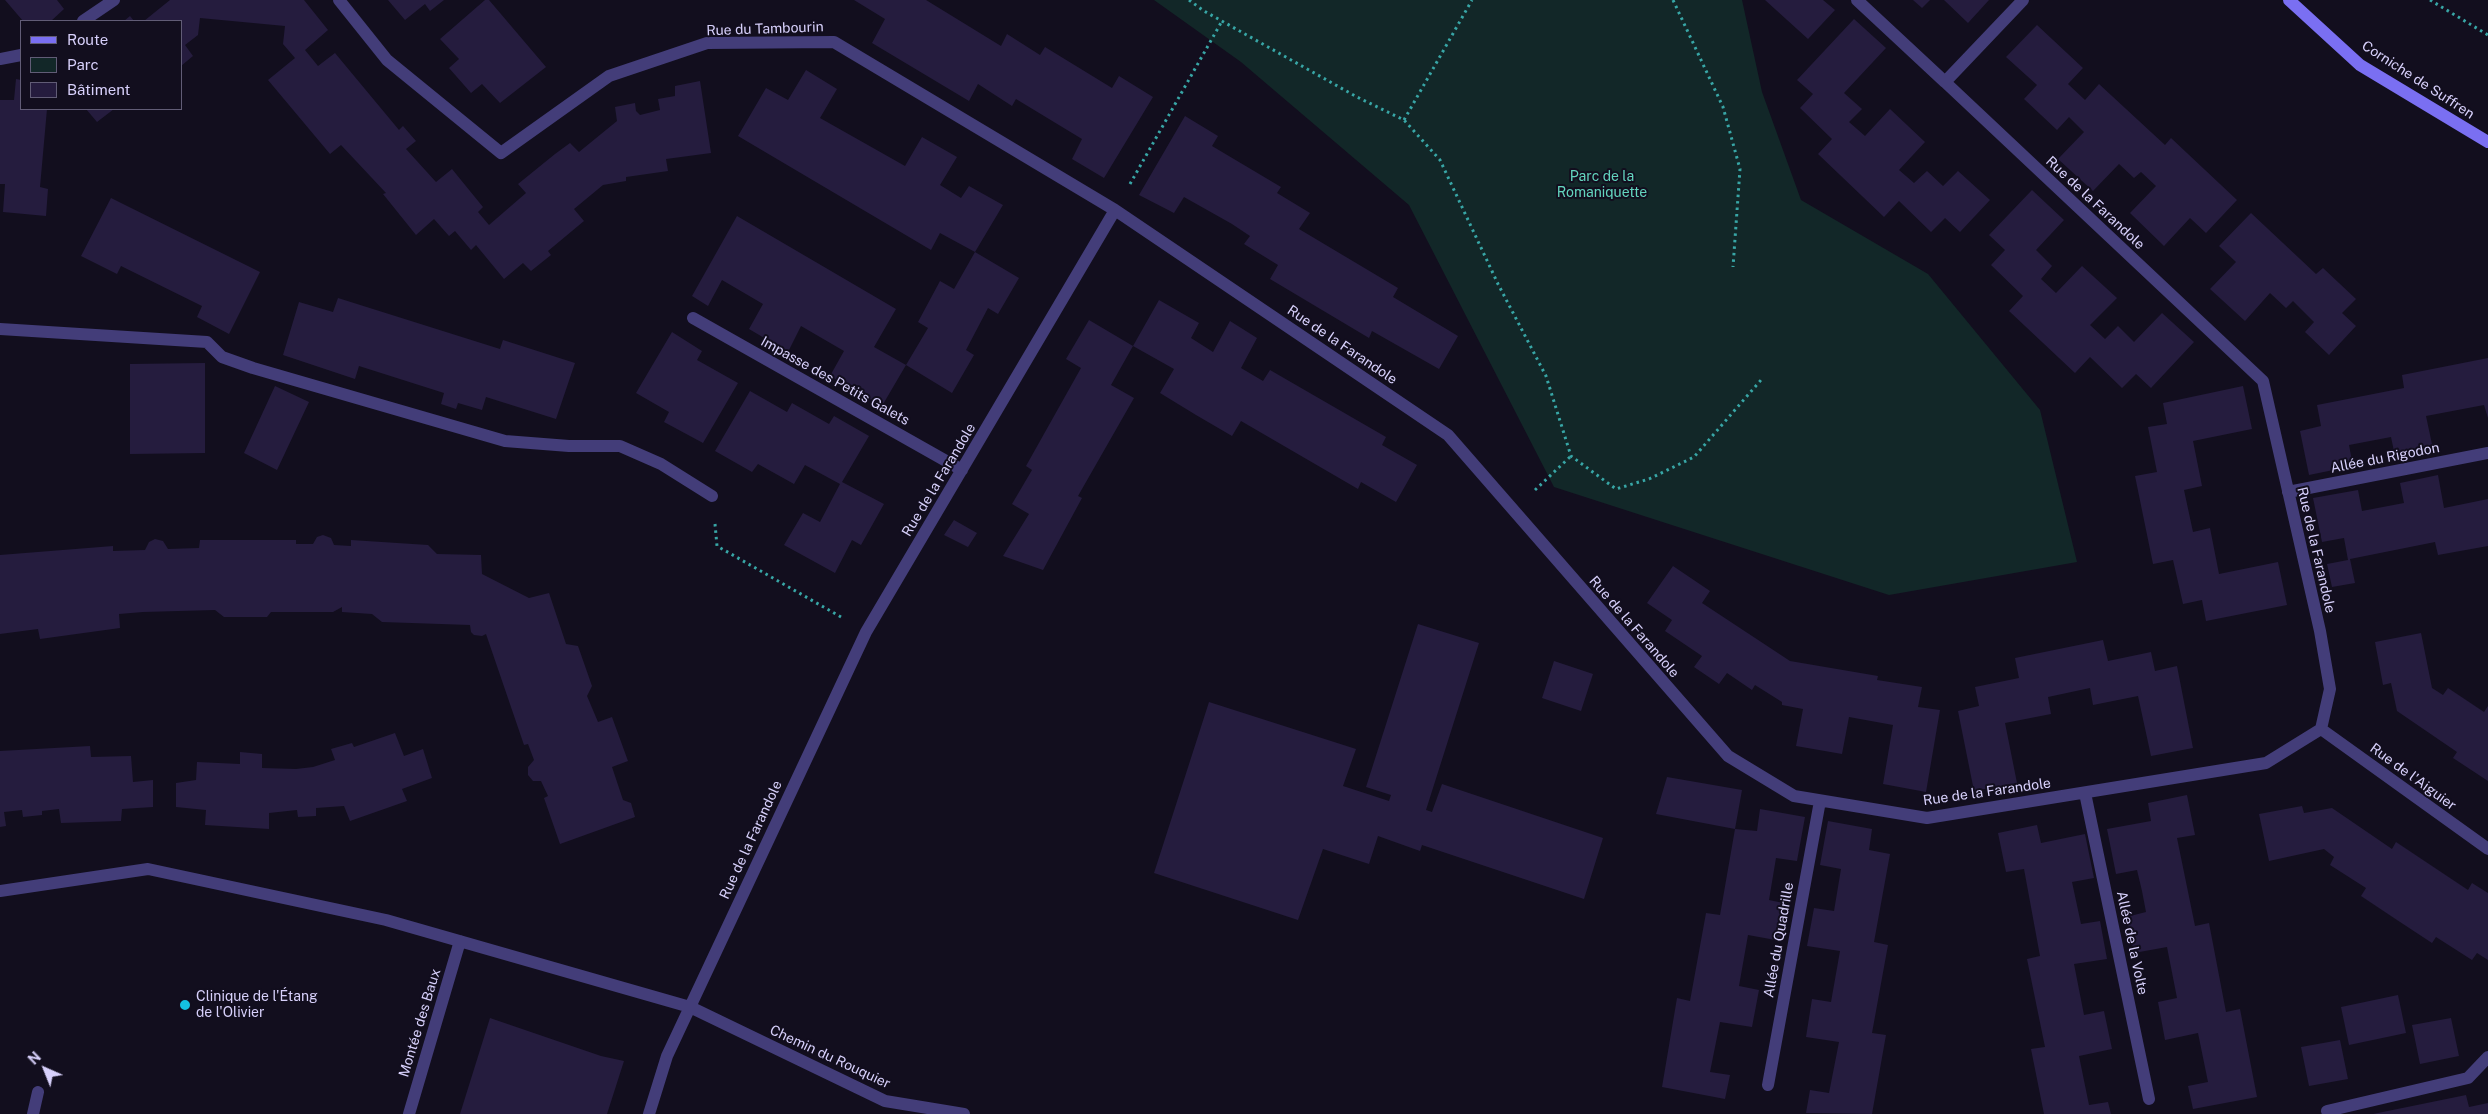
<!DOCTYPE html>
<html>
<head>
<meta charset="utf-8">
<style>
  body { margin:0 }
  #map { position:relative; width:2488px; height:1114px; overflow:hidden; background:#120e1e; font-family:"Public Sans",sans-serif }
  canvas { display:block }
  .legend { position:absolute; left:20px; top:20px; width:162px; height:90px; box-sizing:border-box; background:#120e1e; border:1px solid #615c76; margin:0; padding:6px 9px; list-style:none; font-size:15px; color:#d7d0fb }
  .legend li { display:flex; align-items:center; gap:10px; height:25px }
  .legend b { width:25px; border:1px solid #615c76 }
  .north { position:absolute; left:20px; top:1044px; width:50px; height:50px; -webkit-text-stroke:4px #120e1e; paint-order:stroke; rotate:316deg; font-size:14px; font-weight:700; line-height:20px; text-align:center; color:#d7d0fb }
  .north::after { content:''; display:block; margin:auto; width:18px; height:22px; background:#d7d0fb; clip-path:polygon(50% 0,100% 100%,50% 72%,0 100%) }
</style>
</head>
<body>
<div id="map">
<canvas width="2488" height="1114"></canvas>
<ul class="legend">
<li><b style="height:6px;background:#7a6ff2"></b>Route</li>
<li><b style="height:14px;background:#122728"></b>Parc</li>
<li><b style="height:14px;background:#251c3e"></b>Bâtiment</li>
</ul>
<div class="north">N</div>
</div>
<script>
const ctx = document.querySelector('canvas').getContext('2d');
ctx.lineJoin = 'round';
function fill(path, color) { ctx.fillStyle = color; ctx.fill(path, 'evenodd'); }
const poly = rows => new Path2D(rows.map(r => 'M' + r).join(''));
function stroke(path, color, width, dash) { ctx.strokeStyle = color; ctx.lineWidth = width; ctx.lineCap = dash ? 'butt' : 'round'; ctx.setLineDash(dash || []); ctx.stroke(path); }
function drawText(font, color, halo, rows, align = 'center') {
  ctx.font = font + ' "Public Sans",sans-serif'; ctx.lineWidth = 4; ctx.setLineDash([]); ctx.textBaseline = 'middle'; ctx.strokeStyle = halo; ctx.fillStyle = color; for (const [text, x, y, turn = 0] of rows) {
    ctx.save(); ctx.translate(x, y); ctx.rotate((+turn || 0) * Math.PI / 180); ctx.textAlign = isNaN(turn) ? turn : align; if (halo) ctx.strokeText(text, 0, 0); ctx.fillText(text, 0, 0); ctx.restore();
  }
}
fill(poly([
  [1154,0,1742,0,1762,92,1801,200,1928,274,2040,410,2077,562,1889,595,1554,487,1409,205,1241,62]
]), '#122728');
fill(poly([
  [5,0,57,0,64,9,51,21,23,21],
  [170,0,304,0,328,30,305,50,318,66,335,53,399,130,403,126,416,141,406,149,436,182,452,169,483,207,478,212,489,225,526,193,518,184,555,154,570,143,579,152,617,121,615,107,635,103,636,111,640,115,660,110,658,99,675,96,675,86,700,81,711,153,666,159,668,171,626,177,626,181,603,185,574,209,584,221,548,251,551,255,531,271,523,263,504,279,476,245,471,250,455,231,449,236,434,219,416,235,383,194,386,193,341,145,330,154,268,80,295,58,283,44,285,26,200,18,198,35,185,45,193,56,181,66,181,21,144,21],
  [388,0,444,0,430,11,425,4,405,20],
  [485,0,489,0,546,67,500,103,482,84,471,93,449,68,459,59,440,39],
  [854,0,926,0,1001,46,1007,34,1040,55,1045,47,1112,88,1119,76,1153,97,1104,178,1072,159,1082,139,1016,99,1012,106,978,84,969,101,872,43,885,19],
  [1765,0,1823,0,1835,10,1808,39],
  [1913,0,1930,0,1922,8],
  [1944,0,1989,0,1968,23],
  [130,16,134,21,124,21],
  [1854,19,1886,48,1844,93,1862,109,1849,122,1865,136,1890,109,1925,142,1899,170,1914,183,1927,171,1943,186,1958,171,1990,200,1960,232,1945,218,1931,232,1899,201,1884,217,1818,154,1832,139,1800,108,1813,94,1797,80],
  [2037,25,2083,68,2068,84,2085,100,2099,84,2165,145,2171,138,2237,200,2206,233,2190,218,2164,246,2130,213,2156,186,2141,172,2134,178,2119,164,2093,191,2058,159,2084,132,2069,117,2057,130,2024,99,2037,85,2006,57],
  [806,70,837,89,820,118,905,166,922,137,957,157,940,185,961,198,969,186,1003,205,975,252,1019,278,998,314,988,308,966,350,974,355,952,393,906,365,928,328,918,322,940,281,954,289,975,252,940,233,931,250,738,136,766,88,788,100],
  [16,79,21,80,21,109,47,109,40,187,48,189,46,216,3,212,5,184,0,184,0,100,14,100],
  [86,109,114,109,97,122],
  [1185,116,1218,136,1212,146,1281,187,1277,193,1310,213,1299,229,1398,288,1393,297,1458,336,1439,369,1372,331,1369,338,1270,279,1278,265,1244,244,1250,236,1232,224,1184,197,1174,213,1139,195],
  [2032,190,2064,220,2036,250,2052,266,2041,279,2056,293,2082,266,2117,298,2090,325,2105,339,2118,326,2134,342,2162,313,2194,342,2151,388,2136,374,2122,388,2090,357,2075,373,2009,311,2023,296,1991,265,2005,250,1989,235],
  [111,198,260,272,229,334,197,317,202,306,121,266,117,274,81,256],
  [2251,213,2316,274,2323,268,2356,299,2342,313,2356,326,2329,355,2305,332,2314,322,2293,301,2286,308,2270,293,2245,321,2210,289,2236,262,2219,246],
  [737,216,896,309,874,347,906,365,882,406,830,376,844,351,801,326,788,352,749,329,763,304,722,280,708,306,692,296],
  [338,298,500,349,503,340,575,363,556,419,486,397,482,410,458,403,456,409,441,404,444,393,359,366,355,379,283,355,299,302,333,312],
  [1159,300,1199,323,1191,338,1213,352,1230,321,1257,338,1241,368,1263,381,1270,370,1386,437,1382,445,1417,465,1396,502,1361,482,1358,489,1241,421,1232,436,1196,415,1160,393,1174,369,1133,346,1111,385,1134,398,1078,496,1082,498,1043,570,1003,556,1029,514,1012,504,1032,470,1026,466,1081,368,1066,359,1089,320,1133,346],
  [672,332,702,351,697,360,738,383,703,443,664,422,669,412,636,393],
  [2488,358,2488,418,2484,405,2426,416,2433,449,2395,456,2391,437,2349,445,2353,466,2309,475,2300,431,2321,426,2317,405,2404,388,2402,375],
  [205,363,205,453,130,454,130,364],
  [275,386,309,402,277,470,244,453],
  [2243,386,2252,429,2193,441,2202,486,2184,490,2193,532,2210,528,2219,574,2278,562,2287,605,2206,621,2202,600,2183,604,2173,560,2153,564,2135,476,2157,472,2148,427,2167,424,2163,403],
  [750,391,787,412,792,403,829,424,834,416,869,436,842,482,884,504,861,545,852,540,835,573,784,545,803,513,820,522,840,484,805,465,794,484,758,464,752,472,715,451],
  [2438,475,2444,508,2488,499,2488,546,2438,555,2435,542,2350,559,2355,583,2332,587,2327,564,2348,560,2344,538,2322,542,2313,498,2358,490,2362,511,2404,503,2400,483],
  [954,520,977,533,968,547,944,535],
  [323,535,331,538,334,545,351,546,351,540,428,545,437,554,481,555,482,574,529,598,549,593,566,644,578,646,592,686,587,696,598,722,612,717,628,761,612,767,623,800,631,803,635,817,560,844,544,798,548,796,541,781,533,781,528,775,528,767,534,760,528,744,524,745,486,634,482,636,474,635,471,632,470,625,382,622,372,614,342,612,342,607,333,612,271,612,267,617,224,617,215,610,143,612,119,614,120,628,40,639,38,629,0,634,0,555,113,546,113,551,145,550,149,542,155,539,163,541,168,549,199,548,200,540,296,540,296,544,313,544,317,537],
  [1673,566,1710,591,1702,603,1790,661,1878,676,1877,680,1922,687,1918,707,1940,710,1926,792,1883,784,1893,725,1849,717,1842,754,1796,746,1803,709,1782,705,1782,702,1755,685,1752,690,1727,673,1719,684,1694,667,1702,656,1665,631,1672,620,1647,603],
  [1418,624,1479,643,1426,810,1432,812,1442,784,1603,838,1584,899,1422,845,1420,851,1378,836,1369,864,1323,849,1298,920,1154,873,1209,702,1356,749,1343,786,1389,801,1391,795,1366,787],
  [2421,633,2432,688,2443,695,2448,688,2484,712,2488,706,2488,781,2453,758,2457,752,2397,711,2391,683,2383,685,2375,642],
  [2103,640,2108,661,2151,652,2155,671,2177,666,2193,748,2151,756,2138,696,2093,705,2090,688,2048,697,2051,714,2005,723,2017,783,1974,791,1958,711,1979,706,1975,687,2019,678,2015,658],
  [1554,661,1593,674,1581,711,1542,698],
  [395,733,404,756,423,749,432,778,402,789,407,801,350,821,344,806,316,808,316,816,298,817,297,810,269,813,269,829,205,825,206,810,176,807,176,783,196,780,197,762,240,764,240,752,262,754,262,768,296,769,313,767,335,760,331,749,352,743,354,747],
  [90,746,91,757,131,756,133,782,153,780,153,807,122,809,121,821,61,823,59,809,42,811,42,815,23,817,22,810,4,812,6,826,0,827,0,751],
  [1667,777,1742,790,1735,829,1656,814],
  [2187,795,2195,835,2177,838,2195,926,2209,923,2226,1012,2240,1009,2257,1097,2193,1109,2188,1086,2208,1082,2198,1033,2165,1040,2158,1002,2177,998,2167,947,2134,953,2126,917,2146,912,2142,891,2137,870,2116,874,2107,829,2151,821,2148,803],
  [2302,806,2304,813,2332,808,2392,849,2396,842,2468,890,2472,883,2488,893,2488,960,2477,953,2472,960,2436,937,2432,943,2397,920,2361,896,2366,888,2330,865,2334,857,2324,849,2269,861,2259,814],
  [1760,809,1805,817,1797,861,1776,858,1769,900,1788,904,1781,941,1748,935,1739,986,1759,990,1752,1027,1720,1022,1710,1072,1730,1075,1725,1099,1662,1087,1677,998,1690,1001,1706,913,1720,915,1735,829,1757,831],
  [1828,821,1872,829,1869,850,1890,854,1874,942,1888,945,1872,1033,1886,1035,1872,1114,1806,1113,1810,1090,1829,1093,1839,1042,1806,1037,1812,999,1831,1002,1840,951,1807,946,1814,908,1834,911,1841,869,1820,865],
  [2037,825,2041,843,2085,834,2094,878,2072,882,2081,924,2100,921,2107,959,2074,964,2084,1015,2104,1011,2112,1049,2079,1056,2089,1105,2108,1102,2111,1114,2044,1114,2031,1049,2045,1047,2027,959,2040,956,2024,869,2006,872,1998,833],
  [2398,995,2406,1033,2349,1045,2341,1007],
  [490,1018,601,1056,624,1061,607,1114,460,1114],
  [2451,1018,2459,1056,2420,1064,2412,1025],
  [2340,1040,2348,1079,2309,1086,2301,1047],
  [2466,1095,2469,1107,2488,1103,2488,1114,2373,1114]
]), '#251c3e');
stroke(poly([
  [1189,0,1204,11,1357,97,1404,120,1440,160,1498,284,1546,376,1571,456,1616,489,1649,479,1694,457,1761,380],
  [1673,0,1723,107,1740,169,1733,267],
  [2430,0,2488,35],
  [1404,120,1472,0],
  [1130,184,1222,21],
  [1535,490,1571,456],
  [715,524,717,546,841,617]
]), '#38a6a6', 3, [2.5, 4]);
stroke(poly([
  [339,0,387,60,501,153,609,76,707,43,834,42,1115,210,1448,435,1728,756,1794,796,1927,818,2266,763,2321,729,2330,689,2320,631,2263,381,1945,82,2023,0],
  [1857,0,1945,82],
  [83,21,114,0],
  [0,59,21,55],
  [693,318,962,470],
  [0,329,207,342,222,357,253,368,505,441,569,446,620,446,661,464,712,496],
  [2288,492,2488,453],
  [2321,729,2488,849],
  [2085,793,2149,1099],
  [0,891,148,869,386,920,690,1007,885,1101,964,1114],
  [1768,1085,1820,801],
  [2327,1111,2468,1078,2488,1057],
  [33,1114,38,1092],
  [409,1114,460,941],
  [649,1114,667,1056,866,632,1115,210]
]), '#433d79', 12);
stroke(poly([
  [2289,0,2360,65,2488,142]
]), '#7a6ff2', 12);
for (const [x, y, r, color] of [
  [185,1005,6,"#14c2e2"]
]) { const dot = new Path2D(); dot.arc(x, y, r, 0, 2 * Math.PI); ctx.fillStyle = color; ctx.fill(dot); stroke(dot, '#120e1e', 2); }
drawText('14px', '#d7d0fb', '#120e1e', [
  ["Rue du Tambourin",765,29,-2],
  ["Corniche de Suffren",2418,80,33],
  ["Rue de la Farandole",2095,203,43],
  ["Rue de la Farandole",1342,345,34],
  ["Impasse des Petits Galets",835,381,29],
  ["Allée du Rigodon",2385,458,-11],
  ["Rue de la Farandole",939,480,-59],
  ["Rue de la Farandole",2316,550,77],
  ["Rue de la Farandole",1634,627,49],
  ["Rue de l'Aiguier",2413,777,36],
  ["Rue de la Farandole",1987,792,-8],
  ["Rue de la Farandole",751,840,-65],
  ["Allée du Quadrille",1779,940,-80],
  ["Allée de la Volte",2132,943,78],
  ["Montée des Baux",420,1023,-73],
  ["Chemin du Rouquier",830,1057,25]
]);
drawText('14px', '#63d4be', '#120e1e', [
  ["Parc de la",1602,177],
  ["Romaniquette",1602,193]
]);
drawText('14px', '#d7d0fb', '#120e1e', [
  ["Clinique de l'Étang",196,997],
  ["de l'Olivier",196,1013]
], 'left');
</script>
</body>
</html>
